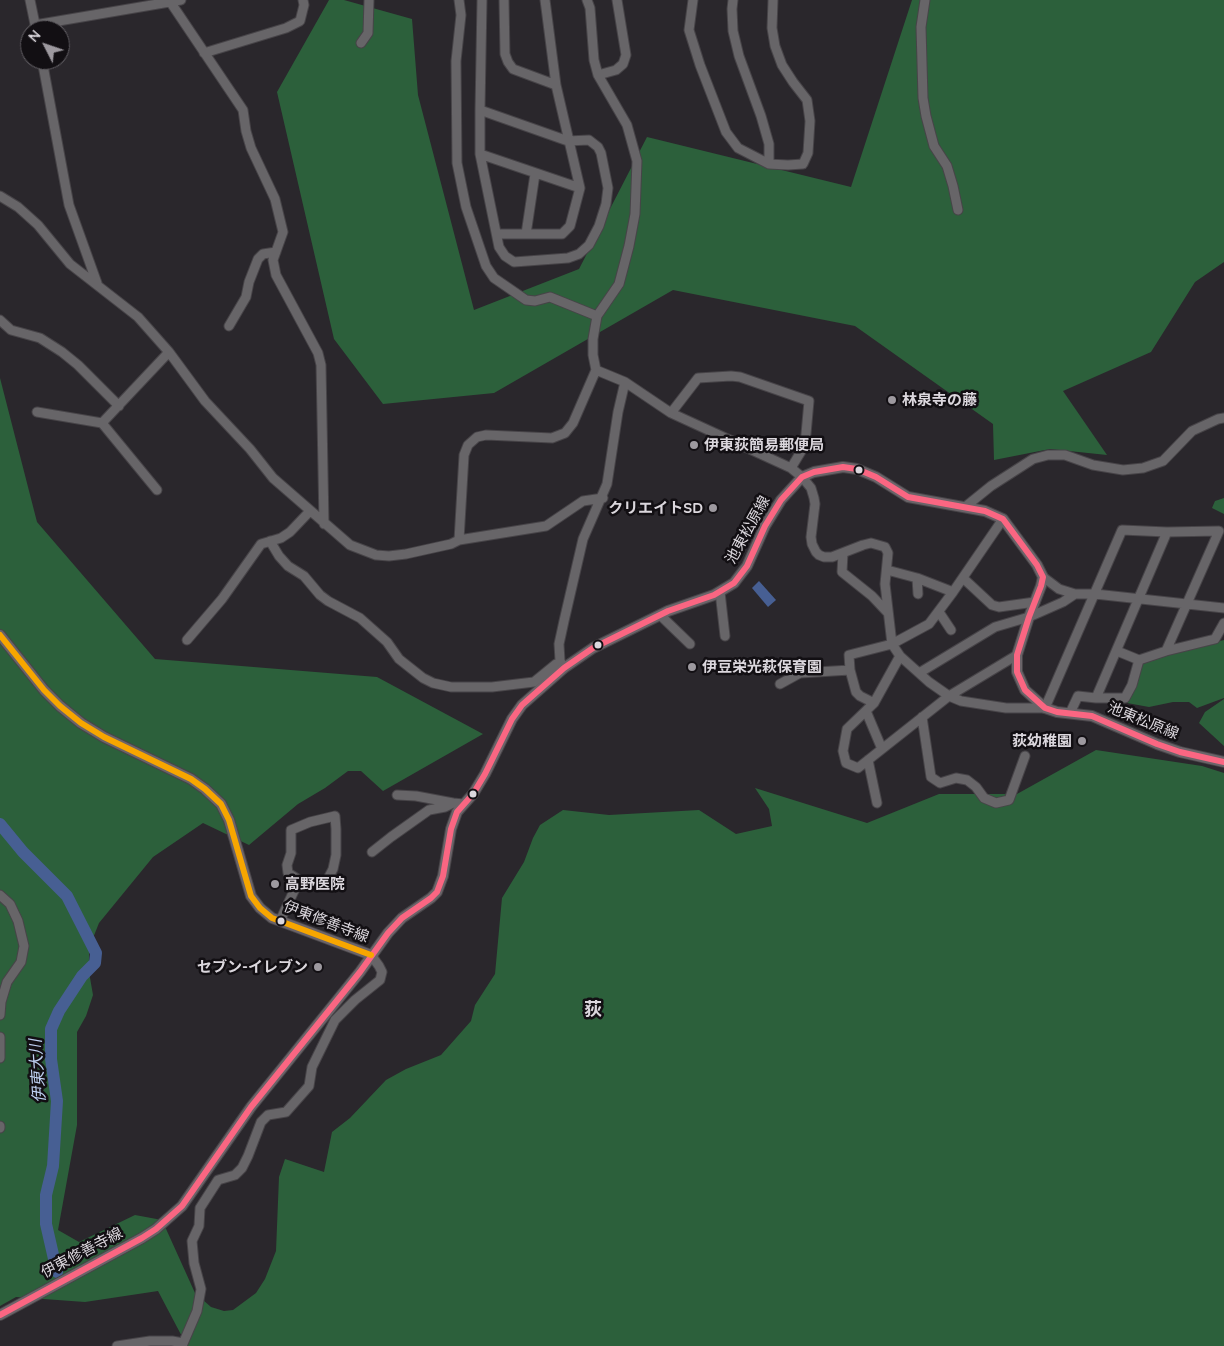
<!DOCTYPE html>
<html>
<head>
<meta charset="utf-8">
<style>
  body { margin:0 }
  #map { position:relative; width:1224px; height:1346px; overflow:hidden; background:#2a272c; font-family:Quicksand,sans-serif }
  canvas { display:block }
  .north { position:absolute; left:20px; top:20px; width:50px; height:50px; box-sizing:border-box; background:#120f13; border:1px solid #625f64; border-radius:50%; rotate:311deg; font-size:14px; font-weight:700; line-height:20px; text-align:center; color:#dbd7dd }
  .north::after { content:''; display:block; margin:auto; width:18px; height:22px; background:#9d999f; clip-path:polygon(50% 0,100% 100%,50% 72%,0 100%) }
</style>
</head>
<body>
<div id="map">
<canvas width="1224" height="1346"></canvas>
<div class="north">N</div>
</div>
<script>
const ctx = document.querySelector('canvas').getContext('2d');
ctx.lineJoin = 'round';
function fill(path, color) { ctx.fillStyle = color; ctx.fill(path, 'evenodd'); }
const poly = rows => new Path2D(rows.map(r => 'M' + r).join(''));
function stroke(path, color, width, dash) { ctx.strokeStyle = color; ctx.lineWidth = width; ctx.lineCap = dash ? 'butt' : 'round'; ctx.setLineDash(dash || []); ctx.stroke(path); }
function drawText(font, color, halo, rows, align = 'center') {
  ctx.font = font + ' Quicksand,"Noto Sans JP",sans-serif'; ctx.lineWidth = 5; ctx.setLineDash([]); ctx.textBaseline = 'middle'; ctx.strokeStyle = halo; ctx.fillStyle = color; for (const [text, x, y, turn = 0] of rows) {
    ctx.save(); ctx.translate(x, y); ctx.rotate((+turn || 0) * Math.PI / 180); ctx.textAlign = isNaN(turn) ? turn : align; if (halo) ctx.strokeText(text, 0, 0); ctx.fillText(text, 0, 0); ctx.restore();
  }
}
fill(poly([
  [329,0,344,0,412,19,418,95,474,310,579,269,647,137,851,187,912,0,1224,0,1224,262,1195,282,1151,352,1063,391,1107,455,1050,449,994,460,993,424,855,326,673,290,494,393,383,404,334,339,277,92],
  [0,378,37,522,155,659,377,677,483,734,383,791,361,771,348,771,325,788,298,804,249,845,203,823,153,857,99,923,89,948,89,972,93,995,86,1016,77,1032,77,1125,58,1230,79,1242,135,1215,162,1220,195,1293,211,1307,224,1311,233,1310,256,1293,265,1279,276,1251,279,1177,285,1159,324,1172,332,1132,350,1118,386,1080,406,1069,441,1055,471,1021,475,1005,495,974,502,898,524,862,533,838,540,825,563,810,609,815,699,810,736,834,772,826,769,809,755,788,867,823,939,794,1017,794,1096,750,1202,766,1224,773,1224,1346,187,1346,158,1291,85,1302,16,1297,0,1306],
  [1224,498,1224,514,1212,508,1215,501],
  [1224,640,1224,698,1197,708,1189,702,1173,702,1149,707,1127,703,1140,665,1146,662,1184,650],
  [1224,699,1224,746,1199,723,1205,712]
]), '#2c603b');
fill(poly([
  [759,581,776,600,768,607,752,588]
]), '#475f93');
stroke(poly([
  [0,824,23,852,67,896,96,953,95,963,82,976,59,1011,51,1029,51,1059,57,1101,53,1166,46,1195,46,1224,57,1272]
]), '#475f93', 12);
const minor = poly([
  [30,0,36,29],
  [169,0,243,110,246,131,251,148,275,199,283,232,273,260,276,275,318,353,321,365,324,524],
  [459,0,461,15,456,61,457,163,466,207,486,266,494,278,526,300,535,301,550,297,597,316],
  [504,0,505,54,508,62,513,69,556,85],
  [693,0,689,30,700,65,726,132,738,148,769,164,788,165,803,164,808,153,810,121,807,100,793,82,782,65,775,46,772,28,773,0],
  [733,0,732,9,733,31,739,56,761,116,769,144,769,164],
  [925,0,921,27,923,98,926,116,934,146,947,166,953,186,958,210],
  [35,25,181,0],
  [361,43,368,33,369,0],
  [204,53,286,28,300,21,304,5,303,0],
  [42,60,69,205,97,283],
  [598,75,616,70,623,64,626,55,617,0],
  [480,110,568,141,589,140,598,147,601,153,608,188,606,204,599,226,589,245,579,254,568,258,514,262,505,256,499,247,480,154,480,110,482,0],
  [480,154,580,188],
  [0,196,18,207,38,225,70,264,138,317,169,352,205,401,250,449,273,478,350,545,376,555,389,556,406,554,451,544,459,540,464,455,468,445,477,437,486,435,552,438,565,433,573,423,596,370,593,355,593,339,597,316,619,284,629,246,635,214,637,161,627,125,598,75,594,60,590,8,587,0],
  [497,234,562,234,570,226,580,188,556,85,545,0],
  [526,234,535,174],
  [0,320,11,330,40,338,62,352,78,365,119,406],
  [229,326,246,297,249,282,258,259,263,254,276,252],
  [596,370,625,382,671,413,791,468,802,477,811,488,814,498,815,504,811,537,812,544,816,552,819,555,824,557,832,557,863,545,871,543,885,547,888,553,885,584,892,644,900,656,929,682,949,696,961,701,1006,708,1045,708,1122,530,1167,532,1096,698,1078,696,1070,713],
  [37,412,102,423,157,490],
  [671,413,698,378,731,376,740,377,809,401,805,445,791,468],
  [102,423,169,352],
  [965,507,991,486,1033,459,1048,455,1065,455,1093,465,1123,470,1143,468,1163,461,1192,431,1218,419,1224,418],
  [459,540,546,526,583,501,603,498],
  [270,541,279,556,288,566,304,576,320,595,328,601,360,618,387,642,399,659,423,678,433,683,451,687,492,687,534,682,556,664,564,668],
  [843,553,842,572,872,596,888,613],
  [887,570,917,578,953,592,1003,519],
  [1043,577,1059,589,1075,594,1095,594,1224,608],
  [917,578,918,594],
  [963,578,992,605,999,607,1035,602],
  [720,592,725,636],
  [939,612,951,630],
  [660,615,690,644],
  [187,640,222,599,261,544,281,538,290,532,310,511],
  [1117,651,1139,660,1166,651,1219,531,1167,532],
  [1166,651,1215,639,1224,623],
  [900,656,874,703,847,729,843,751,846,763,858,768,949,696,1017,655],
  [564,668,560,661,559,644,564,621,583,539,607,484,618,412,625,382],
  [850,670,856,692,860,696,874,703],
  [919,673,995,627,1029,617,1063,602,1075,594],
  [780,684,800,673,850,670,849,655,892,644,929,624,953,592],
  [1096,698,1125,698,1132,685,1139,660],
  [866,711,882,749],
  [922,717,931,777,940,783,956,778,967,780,976,787,984,798,996,803,1009,800,1025,756],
  [868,760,877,803],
  [397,795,416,796,453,803],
  [372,852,391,837,429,810,445,807,453,803,464,804],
  [0,895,10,904,18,921,24,946,21,962,7,982,1,1002,0,1015],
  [280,921,299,880,288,873,287,865,291,853,291,830,310,822,335,816,336,829,336,855,333,869,324,886,299,880],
  [0,1037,0,1058],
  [0,1126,0,1128],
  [117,1346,150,1341,172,1341,183,1343],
  [182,1346,197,1311,201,1289,194,1263,192,1241,199,1226,200,1208,218,1180,235,1175,242,1168,248,1156,261,1122,268,1115,286,1112,309,1086,312,1067,335,1020,355,1000,380,980,382,972,379,966,371,955]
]);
const major = poly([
  [0,635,44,690,60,706,81,723,104,737,191,779,205,789,221,804,229,820,251,896,260,908,272,918,280,921,371,955],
  [0,1315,142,1238,156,1229,182,1206,251,1107,360,972,388,933,402,918,431,898,437,892,443,876,451,829,457,812,473,794,485,774,512,719,522,705,564,668,593,648,668,611,714,595,734,583,747,566,765,526,781,500,802,477,814,472,843,467,857,469,876,477,908,497,985,511,1003,519,1037,565,1043,577,1041,586,1029,617,1017,655,1017,672,1025,690,1045,708,1057,712,1092,716,1157,744,1180,752,1224,762]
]);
stroke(minor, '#474448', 11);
stroke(major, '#474448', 12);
stroke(minor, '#676568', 9);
stroke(major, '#6b6469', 10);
stroke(poly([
  [0,1315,142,1238,156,1229,182,1206,251,1107,360,972,388,933,402,918,431,898,437,892,443,876,451,829,457,812,473,794,485,774,512,719,522,705,564,668,593,648,668,611,714,595,734,583,747,566,765,526,781,500,802,477,814,472,843,467,857,469,876,477,908,497,985,511,1003,519,1037,565,1043,577,1041,586,1029,617,1017,655,1017,672,1025,690,1045,708,1057,712,1092,716,1157,744,1180,752,1224,762]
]), '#fa6682', 6);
stroke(poly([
  [0,635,44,690,60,706,81,723,104,737,191,779,205,789,221,804,229,820,251,896,260,908,272,918,280,921,371,955]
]), '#f7a600', 6);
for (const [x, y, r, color] of [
  [892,400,5,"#9d999f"],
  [694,445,5,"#9d999f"],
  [859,470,4.5,"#dbd7dd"],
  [713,508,5,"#9d999f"],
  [598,645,4.5,"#dbd7dd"],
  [692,667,5,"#9d999f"],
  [1082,741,5,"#9d999f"],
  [473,794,4.5,"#dbd7dd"],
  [275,884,5,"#9d999f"],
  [281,921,4.5,"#dbd7dd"],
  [318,967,5,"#9d999f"]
]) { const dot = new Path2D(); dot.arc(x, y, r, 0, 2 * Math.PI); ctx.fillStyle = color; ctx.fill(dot); stroke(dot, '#120f13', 2); }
drawText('bold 15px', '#dbd7dd', '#120f13', [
  ["林泉寺の藤",902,400],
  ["伊東荻簡易郵便局",704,445],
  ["クリエイトSD",703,508,"right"],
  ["伊豆栄光萩保育園",702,667],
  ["荻幼稚園",1072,741,"right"],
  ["高野医院",285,884],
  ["セブン-イレブン",308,967,"right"]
], 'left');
drawText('15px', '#dbd7dd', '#120f13', [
  ["池東松原線",748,530,-61],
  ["池東松原線",1143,721,22],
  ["伊東修善寺線",326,922,21],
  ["伊東修善寺線",82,1253,-28]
]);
drawText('italic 16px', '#bdcff0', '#120f13', [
  ["伊東大川",38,1071,-94]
]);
drawText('bold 18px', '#dbd7dd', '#120f13', [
  ["荻",593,1010]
]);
</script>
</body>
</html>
